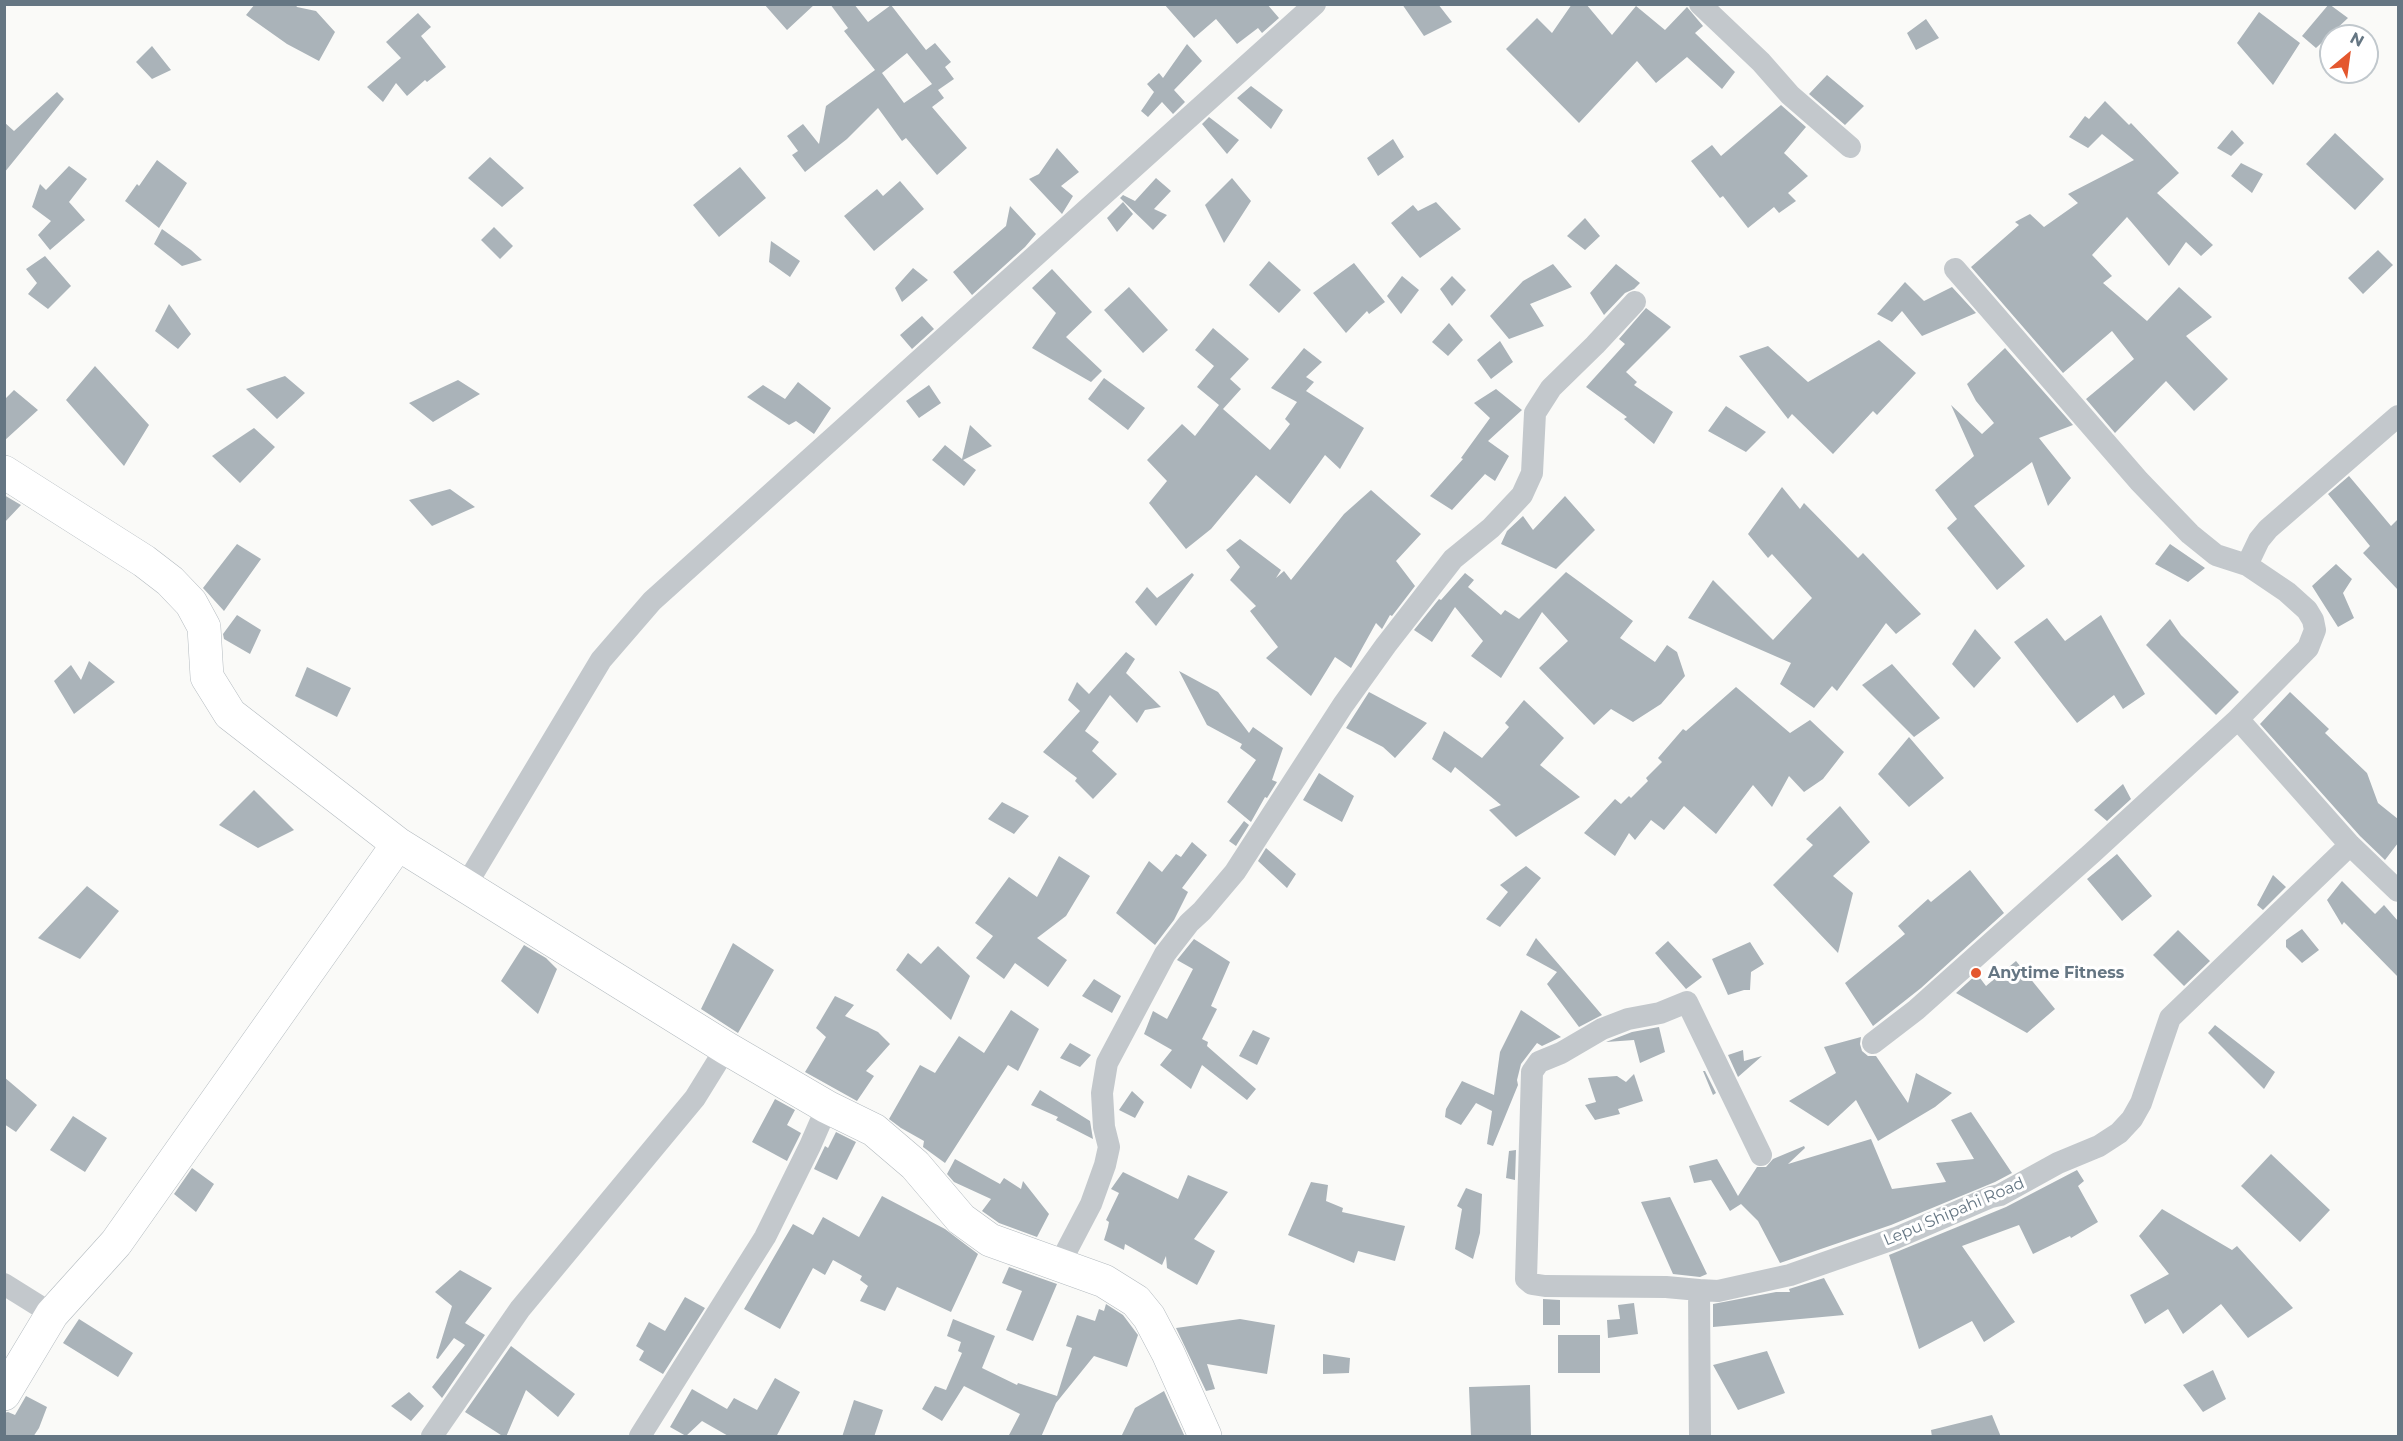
<!DOCTYPE html>
<html>
<head>
<meta charset="utf-8">
<style>
  body { margin:0 }
  #map { position:relative; width:2403px; height:1441px; overflow:hidden; background:#fafaf8; font-family:Montserrat,sans-serif }
  canvas { display:block }
  .frame { position:absolute; inset:0; border:6px solid #657683; pointer-events:none }
  .north { position:absolute; left:2319px; top:24px; width:60px; height:60px; box-sizing:border-box; background:#fff; border:2px solid #c1c8cd; border-radius:50%; rotate:29deg; font-size:16px; font-weight:700; line-height:24px; text-align:center; color:#657683 }
  .north::after { content:''; display:block; margin:auto; width:21px; height:27px; background:#e4572e; clip-path:polygon(50% 0,100% 100%,50% 72%,0 100%) }
</style>
</head>
<body>
<div id="map">
<canvas width="2403" height="1441"></canvas>
<div class="frame"></div>
<div class="north">N</div>
</div>
<script>
const ctx = document.querySelector('canvas').getContext('2d');
ctx.lineJoin = 'round';
function fill(path, color) { ctx.fillStyle = color; ctx.fill(path, 'evenodd'); }
const poly = rows => new Path2D(rows.map(r => 'M' + r).join(''));
function stroke(path, color, width, dash) { ctx.strokeStyle = color; ctx.lineWidth = width; ctx.lineCap = dash ? 'butt' : 'round'; ctx.setLineDash(dash || []); ctx.stroke(path); }
function drawText(font, color, halo, rows, align = 'center') {
  ctx.font = font + ' Montserrat,sans-serif'; ctx.lineWidth = 6; ctx.setLineDash([]); ctx.textBaseline = 'middle'; ctx.strokeStyle = halo; ctx.fillStyle = color; for (const [text, x, y, turn = 0] of rows) {
    ctx.save(); ctx.translate(x, y); ctx.rotate((+turn || 0) * Math.PI / 180); ctx.textAlign = isNaN(turn) ? turn : align; if (halo) ctx.strokeText(text, 0, 0); ctx.fillText(text, 0, 0); ctx.restore();
  }
}
fill(poly([
  [255,4,295,4,297,7,316,11,335,32,319,61,287,44,246,15],
  [764,4,815,4,787,30],
  [830,4,854,4,868,22,891,5,926,50,935,43,951,62,945,67,954,79,938,90,944,98,932,107,967,148,937,175,906,138,902,141,878,108,847,139,805,172,792,155,798,151,787,136,803,124,819,144,826,106,875,70,844,31,848,28],
  [907,53,932,84,904,103,882,73],
  [1164,4,1267,4,1279,18,1262,33,1258,28,1237,44,1216,19,1194,38],
  [1402,4,1438,4,1452,22,1424,36],
  [1572,4,1586,4,1612,35,1636,6,1665,30,1687,7,1703,26,1695,33,1735,72,1722,89,1687,57,1656,83,1637,61,1579,123,1506,49,1537,18,1552,33],
  [2329,4,2348,18,2316,48,2302,36],
  [2259,12,2300,43,2273,85,2237,43],
  [418,13,431,27,421,36,446,67,427,82,425,80,407,96,396,83,383,102,367,87,401,58,386,42],
  [1926,19,1939,38,1916,50,1907,33],
  [1187,44,1202,61,1174,90,1185,102,1173,114,1162,102,1148,117,1141,111,1154,92,1147,84,1159,73,1163,78],
  [152,46,171,70,152,79,136,62],
  [1827,75,1864,106,1845,125,1809,94],
  [1251,86,1283,110,1271,129,1237,98],
  [57,92,64,99,4,173,4,122,14,131],
  [2105,101,2129,125,2131,123,2179,173,2157,193,2213,245,2201,256,2186,242,2169,266,2127,217,2092,255,2112,276,2103,283,2147,321,2179,287,2212,317,2186,336,2228,379,2194,411,2166,381,2115,433,2086,399,2134,359,2112,331,2063,373,1971,267,2019,225,2015,222,2030,214,2044,227,2078,203,2068,194,2134,160,2102,134,2088,148,2069,137,2085,116,2089,119],
  [1781,105,1806,127,1784,153,1808,176,1788,193,1796,201,1779,213,1774,207,1748,228,1723,196,1720,198,1691,161,1712,145,1721,156],
  [1209,117,1239,140,1227,154,1202,124],
  [2232,130,2244,143,2231,156,2217,148],
  [2335,133,2384,179,2355,210,2306,164],
  [1393,139,1404,157,1378,176,1367,158],
  [1057,148,1079,172,1061,186,1073,196,1062,214,1029,179,1039,174],
  [490,157,524,188,502,207,468,178],
  [157,160,187,183,159,228,125,201,137,184,139,186],
  [2241,163,2263,174,2252,193,2231,176],
  [69,166,87,179,69,202,85,220,50,250,38,235,51,221,32,207,40,184,46,190],
  [740,167,766,198,719,237,693,205],
  [1156,178,1171,191,1154,209,1167,215,1153,230,1120,198,1123,195,1135,201],
  [1232,178,1251,201,1224,243,1205,205],
  [900,181,924,209,874,251,844,216,877,189,883,196],
  [1123,202,1133,214,1117,232,1107,218],
  [1436,202,1461,229,1420,258,1391,223,1413,205,1418,211],
  [1010,206,1036,234,1025,247,972,295,953,272,1006,226],
  [1585,218,1600,236,1585,250,1567,236],
  [494,227,513,246,500,259,481,240],
  [162,229,191,250,202,260,182,266,154,244],
  [771,241,800,261,790,277,769,262],
  [2378,250,2393,265,2363,294,2348,278],
  [45,256,71,286,48,309,28,294,37,283,26,269],
  [1269,261,1301,290,1279,313,1249,285],
  [1354,263,1385,302,1369,314,1367,311,1346,333,1313,293],
  [1553,264,1572,287,1530,304,1544,326,1509,339,1490,316,1523,281],
  [1616,264,1640,283,1634,289,1625,293,1604,315,1590,293],
  [913,268,928,280,902,302,895,288],
  [1052,269,1092,312,1066,337,1102,371,1091,382,1032,348,1056,313,1032,288],
  [1402,276,1419,290,1401,314,1387,296],
  [1452,276,1466,290,1452,306,1440,289],
  [1905,282,1924,301,1952,287,1976,313,1922,336,1902,311,1892,322,1877,314],
  [1129,287,1168,330,1143,353,1104,310],
  [169,304,191,334,178,349,155,331],
  [1646,308,1671,327,1626,372,1637,382,1634,385,1673,412,1654,444,1624,419,1627,417,1586,387,1625,344,1619,339],
  [922,316,934,329,912,349,900,335],
  [1449,323,1463,340,1448,356,1432,342],
  [1213,328,1249,359,1230,379,1241,389,1223,409,1270,450,1290,424,1285,419,1297,402,1271,388,1304,348,1322,362,1306,377,1314,382,1306,391,1364,428,1340,469,1325,455,1290,504,1256,475,1211,529,1186,549,1149,503,1167,481,1147,460,1182,424,1195,436,1219,405,1197,387,1214,366,1195,350],
  [1879,340,1916,373,1877,415,1873,411,1833,454,1792,414,1788,419,1739,356,1768,346,1808,382],
  [1500,341,1513,362,1491,379,1477,360],
  [2005,348,2073,425,2039,438,2071,478,2048,506,2032,462,1974,506,2025,566,1997,590,1947,528,1957,519,1935,490,1974,456,1951,405,1982,434,1994,423,1976,401,1967,384],
  [95,366,149,425,124,466,66,400],
  [285,376,305,393,277,419,246,389],
  [1104,378,1145,408,1128,430,1088,399],
  [458,380,480,394,433,422,409,403],
  [798,382,831,408,814,434,796,421,789,425,747,397,763,385,785,399],
  [929,385,941,403,919,418,906,401],
  [1496,389,1522,410,1488,441,1509,456,1495,481,1485,474,1452,510,1430,496,1463,459,1461,458,1490,418,1474,403],
  [14,390,38,410,4,441,4,400],
  [1726,406,1766,432,1746,452,1708,431],
  [970,425,992,446,963,460,976,470,964,486,932,460,945,445,962,459],
  [254,428,275,447,240,483,212,456],
  [2349,476,2391,526,2398,519,2398,590,2363,553,2370,546,2328,494],
  [1782,487,1800,509,1804,503,1858,558,1863,553,1921,614,1896,634,1886,623,1837,691,1832,686,1814,708,1780,684,1791,663,1688,618,1713,580,1773,640,1812,598,1772,554,1768,558,1748,534],
  [450,489,475,507,432,526,409,500],
  [1371,490,1421,534,1396,561,1415,586,1392,616,1390,615,1382,629,1376,623,1351,668,1335,657,1311,696,1266,658,1278,647,1250,611,1256,606,1230,580,1240,567,1226,550,1240,539,1281,570,1276,578,1284,571,1291,580,1344,514],
  [4,495,21,505,4,523],
  [1565,496,1595,530,1556,569,1501,544,1507,531,1523,516,1533,530],
  [237,544,261,559,224,611,203,588],
  [2170,544,2205,568,2188,582,2155,564],
  [2336,564,2352,579,2343,593,2354,618,2338,627,2312,586],
  [1566,572,1633,621,1620,638,1655,662,1667,645,1677,652,1685,676,1661,704,1633,722,1611,709,1594,725,1539,668,1568,641,1542,612,1501,678,1471,656,1483,641,1455,607,1432,642,1414,630,1439,599,1441,600,1465,573,1474,580,1468,587,1501,615,1505,610,1519,619],
  [1192,573,1194,575,1156,626,1135,602,1147,587,1157,598],
  [237,615,261,630,250,654,224,639,223,634],
  [2101,615,2145,694,2123,709,2114,695,2077,723,2014,642,2047,618,2065,641],
  [2170,619,2181,635,2239,692,2216,715,2146,645],
  [1975,629,2001,658,1974,688,1952,664],
  [1126,652,1135,659,1126,673,1161,707,1145,710,1137,723,1110,695,1085,731,1099,742,1092,751,1117,774,1093,799,1075,781,1077,778,1043,752,1080,711,1068,700,1077,682,1089,694],
  [89,661,115,682,74,714,54,681,71,665,81,680],
  [1892,664,1940,718,1914,737,1862,685],
  [307,667,351,688,337,717,295,696],
  [1179,671,1218,692,1249,733,1253,727,1283,748,1272,780,1277,782,1267,798,1265,797,1251,822,1227,802,1256,760,1240,748,1242,744,1207,725],
  [1736,687,1790,733,1810,720,1844,752,1823,779,1804,792,1789,776,1772,807,1753,785,1716,834,1684,806,1664,830,1651,820,1635,840,1629,833,1615,856,1584,833,1615,799,1621,804,1629,796,1631,798,1648,781,1646,778,1662,762,1658,758,1683,729,1686,731],
  [1369,692,1427,723,1395,758,1383,747,1346,728],
  [2290,692,2329,729,2325,733,2367,773,2378,803,2398,819,2398,843,2385,860,2360,836,2260,724],
  [1524,700,1564,738,1540,765,1580,797,1516,837,1489,810,1501,805,1455,767,1451,773,1432,759,1444,731,1482,758,1509,727,1505,723],
  [1909,737,1944,778,1909,807,1878,774],
  [1319,773,1354,796,1342,822,1303,800],
  [2123,784,2131,799,2107,821,2094,810],
  [254,790,294,830,258,848,219,825],
  [1002,802,1029,816,1014,834,988,819],
  [1840,806,1870,842,1833,876,1853,893,1838,953,1773,885,1813,845,1806,839],
  [1244,821,1249,825,1236,846,1229,841],
  [1192,842,1207,855,1182,888,1188,892,1174,920,1155,945,1116,913,1149,861,1162,872,1176,854,1181,857],
  [1266,848,1296,874,1287,888,1258,861],
  [2117,854,2152,896,2122,921,2087,879],
  [1059,856,1090,876,1066,916,1037,938,1067,960,1048,987,1015,963,1004,979,976,958,993,936,975,923,1009,877,1037,897],
  [1526,866,1541,878,1500,927,1486,919,1508,892,1500,885],
  [1970,870,2004,913,1921,988,1873,1026,1845,983,1905,934,1898,926,1928,899,1931,902],
  [2273,875,2286,887,2263,910,2257,905],
  [2342,881,2375,914,2384,905,2398,921,2398,977,2344,922,2342,925,2327,900],
  [87,886,119,911,80,959,38,938],
  [2302,929,2319,950,2302,963,2286,947,2286,940],
  [2178,930,2210,961,2184,986,2153,955],
  [1536,938,1561,967,1602,1015,1579,1027,1547,984,1557,972,1526,955],
  [1194,939,1230,962,1211,1006,1217,1009,1202,1039,1208,1042,1207,1046,1256,1089,1247,1100,1202,1065,1191,1089,1160,1065,1172,1050,1144,1034,1153,1011,1167,1019,1193,969,1177,960],
  [1668,941,1702,977,1686,989,1655,953],
  [1750,942,1764,964,1751,972,1750,990,1744,990,1728,995,1712,959],
  [733,943,774,970,738,1033,701,1009],
  [524,945,546,958,557,969,538,1014,501,981],
  [938,946,970,976,951,1020,896,970,908,953,921,964],
  [2016,961,2055,1009,2027,1033,1956,993,1977,974,1986,986],
  [1094,979,1121,996,1112,1013,1082,996],
  [835,996,854,1005,845,1016,878,1032,890,1044,866,1071,874,1076,857,1101,805,1072,826,1037,816,1028],
  [1011,1010,1039,1029,1018,1071,1008,1065,945,1163,923,1147,924,1141,901,1128,889,1119,920,1065,935,1073,959,1036,984,1053],
  [1521,1010,1561,1037,1542,1046,1537,1043,1521,1064,1517,1080,1518,1085,1493,1146,1487,1144,1492,1111,1476,1103,1461,1125,1445,1117,1446,1109,1462,1081,1494,1095,1500,1052],
  [2215,1025,2275,1072,2264,1089,2208,1033],
  [1659,1027,1665,1052,1640,1063,1634,1040,1606,1042,1632,1032],
  [1253,1030,1270,1038,1257,1065,1239,1056],
  [1861,1037,1860,1044,1862,1051,1868,1056,1876,1056,1908,1103,1916,1073,1952,1093,1935,1107,1878,1141,1856,1100,1828,1126,1789,1101,1836,1073,1824,1047],
  [1070,1043,1091,1055,1080,1067,1060,1058],
  [1743,1050,1744,1061,1762,1056,1738,1077,1728,1055],
  [1703,1071,1705,1071,1716,1093,1713,1095],
  [1634,1074,1643,1101,1618,1109,1620,1114,1595,1120,1585,1105,1596,1102,1588,1078,1617,1076,1626,1082],
  [4,1077,37,1105,16,1132,4,1124],
  [1040,1090,1090,1121,1093,1139,1056,1120,1058,1117,1031,1105],
  [1132,1091,1144,1102,1135,1118,1119,1110],
  [775,1099,795,1110,787,1125,801,1133,787,1161,752,1142],
  [1971,1112,2012,1173,1995,1182,1891,1225,1780,1263,1758,1221,1741,1204,1730,1211,1711,1180,1694,1183,1689,1166,1717,1159,1738,1196,1757,1167,1766,1167,1773,1159,1804,1146,1805,1148,1788,1164,1871,1139,1892,1189,1946,1182,1936,1163,1974,1159,1951,1120],
  [73,1116,107,1138,85,1172,50,1150],
  [836,1132,856,1142,837,1180,814,1169,825,1146,828,1148],
  [1516,1150,1515,1180,1506,1178,1509,1151],
  [2271,1154,2330,1210,2300,1242,2241,1186],
  [955,1159,1000,1184,1004,1178,1021,1189,1023,1181,1049,1214,1037,1237,999,1223,982,1211,991,1199,954,1182,947,1174],
  [192,1168,214,1184,196,1212,174,1194],
  [2077,1170,2084,1181,2078,1186,2098,1222,2071,1238,2070,1236,2033,1254,2019,1225,1962,1246,2015,1322,1984,1342,1972,1321,1919,1349,1889,1255,2006,1207],
  [1123,1172,1178,1199,1188,1175,1228,1192,1194,1239,1215,1251,1197,1285,1167,1268,1166,1256,1162,1265,1125,1244,1124,1250,1104,1240,1108,1227,1109,1222,1106,1220,1119,1193,1111,1189],
  [1311,1182,1328,1185,1326,1201,1343,1208,1342,1212,1405,1226,1395,1261,1358,1251,1354,1263,1288,1235],
  [1466,1188,1482,1194,1480,1233,1473,1259,1455,1249,1462,1209,1457,1206],
  [882,1196,945,1229,978,1254,951,1312,897,1287,885,1311,860,1301,868,1286,860,1280,862,1276,833,1260,825,1275,813,1268,780,1329,744,1309,793,1224,813,1235,823,1217,859,1237],
  [1670,1197,1707,1274,1700,1277,1673,1274,1641,1202],
  [2162,1209,2232,1250,2237,1246,2293,1308,2248,1338,2221,1304,2183,1334,2168,1309,2145,1324,2130,1295,2169,1274,2139,1236],
  [1009,1267,1057,1284,1033,1341,1006,1330,1022,1291,1002,1283],
  [460,1270,492,1288,465,1323,485,1335,442,1398,432,1387,465,1345,454,1338,438,1359,436,1358,452,1306,435,1292],
  [1824,1278,1844,1315,1713,1327,1713,1304,1776,1292,1790,1292,1789,1289],
  [685,1297,705,1308,663,1374,639,1360,644,1351,636,1346,649,1322,665,1331],
  [1543,1299,1560,1300,1560,1325,1543,1325],
  [1634,1303,1638,1334,1608,1338,1607,1320,1620,1319,1618,1305],
  [1106,1304,1123,1315,1138,1335,1127,1367,1094,1356,1056,1403,1041,1437,1008,1437,1020,1414,964,1386,942,1421,922,1409,935,1386,946,1390,962,1353,958,1351,961,1342,947,1336,953,1319,995,1336,982,1368,1017,1385,1018,1383,1057,1396,1072,1348,1066,1346,1077,1315,1095,1321,1099,1309,1104,1311],
  [79,1319,133,1353,118,1377,63,1343],
  [1240,1319,1275,1325,1267,1374,1207,1364,1215,1389,1206,1391,1176,1328],
  [1558,1335,1600,1335,1600,1373,1558,1373],
  [511,1346,575,1394,558,1417,526,1390,506,1437,504,1437,465,1412],
  [1767,1351,1785,1393,1738,1410,1713,1365],
  [1323,1354,1350,1358,1349,1373,1323,1374],
  [2213,1370,2226,1399,2203,1412,2183,1385],
  [775,1378,800,1392,776,1437,730,1437,702,1421,686,1436,670,1427,692,1389,727,1409,734,1398,757,1410],
  [1530,1385,1531,1437,1471,1437,1469,1387],
  [1164,1391,1185,1437,1121,1437,1135,1408],
  [409,1392,424,1406,411,1421,391,1406],
  [26,1396,47,1407,39,1428,33,1437,4,1437,4,1413,8,1412,15,1415],
  [854,1400,883,1410,874,1437,842,1437],
  [1992,1415,2001,1437,1932,1437,1931,1430]
]), '#aab3b9');
const secondary = poly([
  [4,472,144,561,170,581,191,603,204,627,207,677,230,714,398,844,726,1048,827,1107,874,1130,915,1165,961,1219,990,1240,1104,1281,1136,1301,1149,1317,1168,1353,1205,1436],
  [4,1394,52,1314,116,1243,398,844]
]);
stroke(secondary, '#b3babf', 34);
stroke(poly([
  [1700,4,1761,62,1790,95,1850,147],
  [1955,269,2139,481,2190,534,2216,555,2247,565],
  [2238,719,2350,845,2398,891],
  [466,885,601,660,652,601,1315,4],
  [1873,1043,1916,1010,2092,853,2238,719,2308,648,2315,630,2313,620,2307,610,2287,592,2247,565,2259,540,2268,529,2398,416],
  [1059,1265,1091,1204,1105,1165,1109,1147,1104,1127,1102,1093,1107,1063,1165,954,1189,923,1202,911,1235,872,1343,705,1386,645,1453,559,1491,528,1522,495,1532,473,1535,413,1551,388,1595,345,1635,302],
  [4,1284,52,1314],
  [1699,1290,1666,1287,1545,1286,1532,1284,1526,1279,1532,1072,1539,1062,1561,1053,1602,1029,1628,1019,1660,1013,1687,1002,1761,1155],
  [432,1436,520,1309,695,1098,726,1048],
  [640,1436,765,1237,810,1146,827,1107],
  [1700,1436,1699,1290,1718,1291,1790,1275,1896,1238,1991,1197,2000,1195,2058,1163,2099,1146,2119,1133,2132,1119,2141,1103,2170,1018,2350,845]
]), '#c3c8cc', 22);
stroke(secondary, '#fff', 33);
for (const [x, y, r, color] of [
  [1976,973,6,"#e4572e"]
]) { const dot = new Path2D(); dot.arc(x, y, r, 0, 2 * Math.PI); ctx.fillStyle = color; ctx.fill(dot); stroke(dot, '#fff', 2); }
drawText('bold 16px', '#657683', '#fff', [
  ["Anytime Fitness",1988,973]
], 'left');
drawText('16px', '#657683', '#fff', [
  ["Lepu Shipahi Road",1954,1212,-23]
]);
</script>
</body>
</html>
